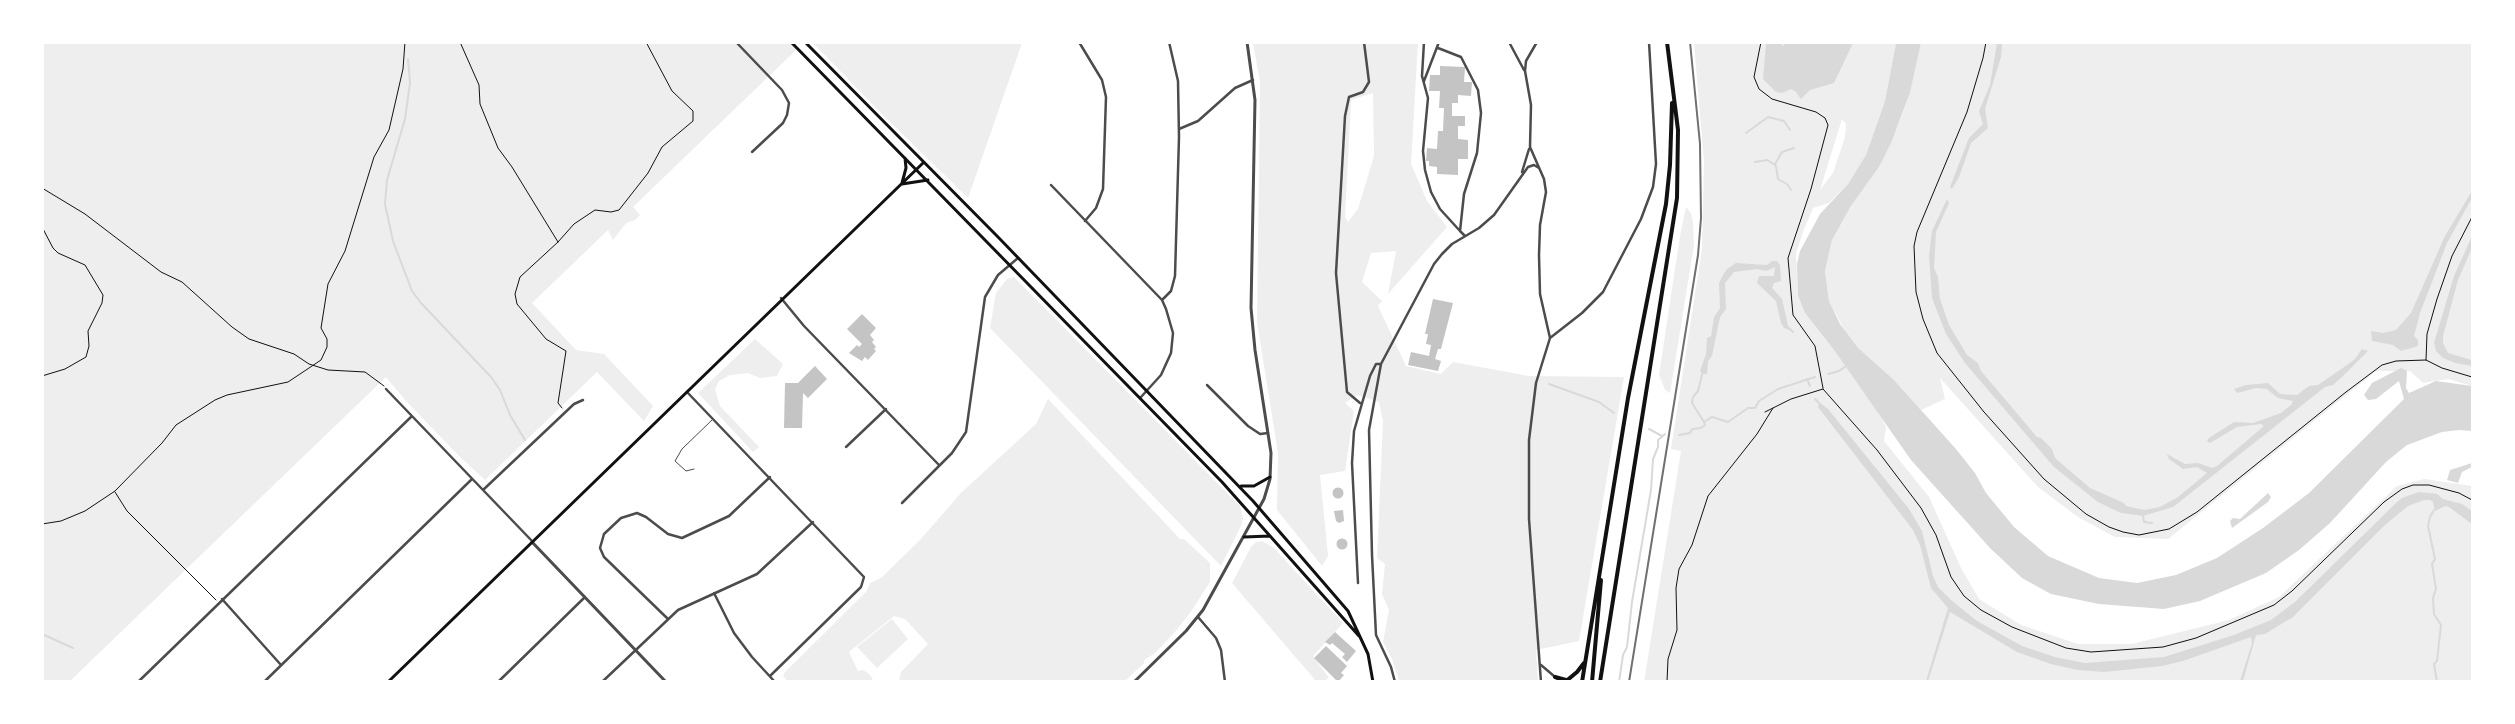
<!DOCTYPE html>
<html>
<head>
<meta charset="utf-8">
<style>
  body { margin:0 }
  #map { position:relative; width:2515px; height:724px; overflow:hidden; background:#fff; font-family:"Source Sans 3",sans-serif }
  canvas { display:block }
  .frame { position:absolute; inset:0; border:44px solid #fff; pointer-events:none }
</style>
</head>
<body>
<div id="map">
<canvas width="2515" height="724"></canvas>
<div class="frame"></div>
</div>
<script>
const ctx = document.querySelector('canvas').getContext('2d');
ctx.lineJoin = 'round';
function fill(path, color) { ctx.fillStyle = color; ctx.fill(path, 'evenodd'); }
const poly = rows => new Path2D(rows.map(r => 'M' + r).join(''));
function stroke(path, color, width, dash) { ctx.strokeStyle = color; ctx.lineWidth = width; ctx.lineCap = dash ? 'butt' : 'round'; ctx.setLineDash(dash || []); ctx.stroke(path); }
fill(poly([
  [790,42,796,50,633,207,640,215,635,220,626,223,613,240,608,230,532,303,576,350,604,354,639,391,653,406,644,421,597,372,485,480,460,457,406,401,386,377,70,681,43,682,42,43],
  [813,43,1022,43,968,198,884,116],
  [1253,43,1418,43,1411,164,1427,201,1447,227,1388,294,1396,251,1371,253,1362,282,1382,301,1378,306,1406,366,1441,374,1453,362,1529,376,1624,377,1579,641,1536,650,1538,681,1399,681,1392,659,1383,642,1389,610,1382,594,1385,564,1377,558,1383,421,1379,402,1358,395,1345,403,1354,411,1345,471,1320,475,1328,556,1322,566,1277,510,1278,453,1257,322,1260,82],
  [1373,93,1374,156,1358,209,1348,222,1345,217,1351,100],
  [1694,43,1896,43,1885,101,1866,155,1848,184,1829,203,1813,208,1803,232,1796,253,1798,296,1805,313,1834,350,1880,415,1886,427,1884,441,1929,497,1961,568,1979,599,2021,625,2078,644,2132,644,2229,620,2279,597,2397,486,2424,479,2472,486,2472,681,1644,682,1681,451,1671,449,1702,249,1704,162],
  [1842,119,1846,124,1845,137,1833,173,1820,190],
  [1921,43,2472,43,2472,386,2448,379,2423,383,2410,371,2376,371,2168,539,2115,537,2078,517,2038,487,1940,378,1945,399,1921,410,1894,380,1858,349,1848,337,1829,301,1825,271,1832,240,1851,206,1879,167,1901,118,1910,93],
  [1686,207,1691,213,1693,223,1694,245,1670,393,1665,390,1659,375,1680,236],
  [1014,277,1240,506,1243,518,1242,524,1221,566,990,328,996,293,1007,279],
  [755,339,783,364,777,376,760,378,748,373,730,375,719,381,715,389,720,406,759,447,753,452,698,393],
  [1048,399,1180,539,1184,539,1210,563,1210,582,1190,613,1174,633,1155,653,1144,660,1144,663,1125,681,899,681,901,672,928,644,905,619,894,616,849,652,858,671,863,670,869,674,873,679,870,681,787,681,783,675,787,670,866,592,870,583,881,578,920,540,961,493,1036,424],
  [1262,541,1273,547,1343,623,1313,656,1329,678,1324,681,1316,681,1232,583,1251,547,1256,542],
  [892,619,908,639,877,668,857,647]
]), '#eee');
fill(poly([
  [1786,42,1853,42,1853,43,1834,83,1810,90,1801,99,1796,92,1791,89,1782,93,1776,92,1763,79,1766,43,1781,43,1783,46],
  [1896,43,1921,43,1910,93,1891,143,1879,167,1851,206,1832,240,1825,271,1829,301,1840,324,1858,348,1894,380,1956,449,1975,473,1986,493,2014,527,2048,556,2099,578,2137,583,2176,575,2217,558,2263,528,2309,493,2404,399,2399,381,2376,399,2368,400,2364,395,2372,383,2401,368,2407,371,2406,388,2409,393,2436,381,2472,386,2472,431,2459,430,2442,432,2407,445,2386,462,2330,523,2299,550,2266,573,2200,601,2164,609,2099,604,2051,594,2022,578,1990,548,1911,460,1834,350,1805,313,1798,296,1797,264,1800,251,1820,214,1848,184,1866,155,1885,101],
  [1997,43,2002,43,2001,57,1985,109,1988,128,1971,143,1959,177,1952,189,1950,187,1969,138,1983,124,1979,111,1990,85],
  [2472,191,2472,198,2447,243,2420,313,2414,336,2418,340,2418,346,2401,351,2393,345,2372,341,2371,331,2383,333,2396,330,2411,313,2445,236],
  [1947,199,1949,203,1936,232,1934,268,1938,277,1940,299,1949,325,1967,355,1978,363,1981,371,2037,437,2041,438,2052,449,2055,458,2090,488,2124,503,2126,506,2144,510,2160,507,2178,497,2207,473,2197,467,2183,469,2169,459,2167,454,2185,464,2198,463,2212,468,2217,466,2264,426,2261,424,2237,427,2210,443,2207,441,2209,438,2234,422,2253,423,2281,413,2291,405,2293,401,2278,398,2267,389,2256,388,2237,393,2234,389,2246,385,2268,383,2280,394,2297,395,2309,386,2318,385,2347,365,2355,359,2362,349,2368,351,2342,377,2333,385,2325,387,2173,507,2143,516,2121,513,2098,502,2054,467,1965,363,1946,334,1932,298,1929,256,1932,231],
  [2472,236,2472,248,2458,280,2443,336,2443,343,2448,353,2472,360,2472,366,2455,363,2443,358,2436,351,2434,343,2454,276],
  [1772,261,1777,261,1780,265,1781,281,1774,283,1772,288,1782,299,1789,330,1784,328,1781,323,1776,301,1757,283,1759,276,1774,276,1775,267,1766,271,1757,269,1734,272,1725,283,1726,309,1720,317,1712,356,1708,361,1707,374,1703,374,1700,371,1706,354,1707,338,1711,336,1714,317,1720,308,1719,283,1723,275,1727,269,1736,263,1767,265],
  [1819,402,1828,409,1909,509,1922,531,1933,576,1938,587,1951,600,1977,621,2022,646,2055,657,2085,663,2164,657,2234,635,2271,620,2295,602,2395,504,2402,498,2419,492,2437,494,2443,499,2462,504,2472,511,2472,524,2449,507,2445,506,2435,511,2433,502,2430,500,2424,500,2408,506,2386,524,2293,617,2265,634,2256,635,2243,681,2240,681,2252,643,2251,637,2183,661,2162,666,2104,672,2078,670,2051,664,2017,652,1950,612,1928,681,1926,681,1948,608,1931,588,1920,545,1913,530,1818,407],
  [2472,463,2472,467,2462,472,2458,483,2447,480,2450,470],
  [2268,493,2271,497,2268,502,2232,528,2230,521,2233,518,2240,519]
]), '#d9d9d9');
stroke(poly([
  [408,59,410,83,405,119,387,180,385,204,393,241,412,291,421,303,491,377,500,390,510,415,525,440],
  [1746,133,1768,117,1784,121,1790,130],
  [1755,162,1767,160,1772,163,1776,166,1778,179,1787,184,1791,190],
  [1775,164,1782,152,1794,148],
  [1788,327,1793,332],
  [1703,371,1698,391,1693,397,1692,403,1704,422],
  [1828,374,1839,371,1846,366],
  [1807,379,1810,386],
  [1549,384,1599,402,1614,413],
  [1815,399,1819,403],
  [1649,429,1662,436],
  [1679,435,1690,433,1692,429,1701,428,1705,425,1704,422,1712,417,1728,422,1748,408,1755,408,1759,401,1778,389,1815,377],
  [2434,510,2430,517,2428,526,2435,559,2432,564,2436,589,2433,598,2434,614,2441,625,2437,661,2434,664,2437,682],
  [2143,515,2144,522,2152,523],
  [42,634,73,648],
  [1619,682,1623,655,1627,647,1632,602,1651,490,1653,459,1658,447,1658,440,1665,434]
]), '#d9d9d9', 2);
fill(poly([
  [1440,66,1465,67,1464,82,1472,82,1471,96,1458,95,1458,103,1452,103,1452,116,1465,116,1465,126,1458,126,1458,139,1468,140,1468,159,1458,159,1458,175,1437,174,1437,167,1429,166,1429,161,1426,161,1427,148,1437,149,1438,131,1443,131,1444,108,1439,108,1440,91,1429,91,1430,75,1440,75],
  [1433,299,1453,303,1441,349,1438,349,1435,359,1441,361,1438,371,1408,365,1411,352,1429,356,1431,345,1426,344,1428,334,1425,334],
  [862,314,876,328,870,335,874,340,872,342,876,347,874,349,876,351,868,360,865,357,862,361,849,353,857,345,859,347,862,344,847,329],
  [815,366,827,379,808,398,803,393,802,428,784,428,785,383,798,383],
  '1332.5 493a5.5 5.5 0 1 1 11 0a5.5 5.5 0 1 1-11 0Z',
  [1343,510,1344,521,1339,523,1336,521,1334,511],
  '1336.5 544a5.5 5.5 0 1 1 11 0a5.5 5.5 0 1 1-11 0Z',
  [1335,632,1356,651,1347,662,1342,657,1345,654,1332,643,1330,645,1325,642],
  [1326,646,1347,666,1341,673,1344,675,1338,682,1314,658]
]), '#c4c4c4');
stroke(poly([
  [460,42,479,85,480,104,498,148,512,167,558,242],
  [1761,42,1754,77,1759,89,1772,99,1816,112,1825,118,1828,125,1811,189,1788,258,1793,315,1815,346,1823,388],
  [1986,42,1983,58,1967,112,1917,232,1914,246,1916,292,1923,319,1937,353,1984,412,2044,479,2086,514,2109,527,2123,532,2139,535,2169,529,2197,512,2346,392,2382,365,2396,361,2426,360,2442,368,2472,377],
  [42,188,85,214,161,272,182,282,232,327,249,339,294,354,309,364,328,370,365,372,384,386],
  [42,227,53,248,58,253,85,265,103,295,102,303,88,331,89,346,86,357,65,369,42,376],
  [2426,360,2427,334,2437,299,2452,256,2472,217],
  [1823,389,1877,450,1921,508,1936,535,1951,577,1964,596,1981,610,2012,627,2066,648,2091,652,2163,647,2196,638,2274,605,2292,591,2384,502,2402,489,2413,485,2429,485,2459,493,2472,500],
  [562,408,558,403,566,351,546,339,517,304,515,294,520,277,558,242,574,224,595,210,611,212,619,210,648,173,662,147,693,121,693,111,672,91,646,42],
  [1765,412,1791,399,1823,389],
  [115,492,127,511,216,600],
  [42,524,61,521,85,511,115,491,162,443,176,425,215,400,227,395,288,382,321,360,327,347,327,339,321,328,328,284,345,251,374,157,389,130,403,69,405,42],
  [1667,682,1668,659,1677,630,1676,588,1679,569,1692,545,1708,496,1757,434,1773,408]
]), '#111', 1);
stroke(poly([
  [694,469,686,471,675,461,682,449,712,420]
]), '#4c4c4c', 1);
stroke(poly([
  [736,42,782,90,789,103,787,115,783,123,752,152],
  [1079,42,1102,80,1106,97,1103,189,1096,208,1085,221],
  [1424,42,1422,76,1428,98,1423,151,1425,170,1431,192,1440,209,1460,231],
  [1509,42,1524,70],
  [1537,42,1526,61,1525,71,1531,105,1530,147,1544,179,1546,192,1540,225,1539,255,1540,294,1550,338,1536,383,1529,440,1529,519,1541,682],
  [1438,48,1461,57,1478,90,1481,113,1477,153,1464,194,1460,231,1465,236],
  [1424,81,1439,42],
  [1179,129,1198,121,1235,88,1253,80],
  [1522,172,1529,149],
  [1051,185,1162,300,1166,309,1173,333,1171,353,1161,375,1141,397],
  [781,298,804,326,939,465],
  [1162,300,1171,291,1175,276,1179,137,1178,81,1169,42],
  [1550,338,1582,313,1603,292,1641,219,1653,187,1656,164,1649,42],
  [1207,385,1248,426,1260,434,1268,433],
  [386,389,532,541],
  [687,392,864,577,861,587,770,676],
  [1360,403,1347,392,1336,273,1345,116,1349,97,1363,92,1369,82,1364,42],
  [846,447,886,409],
  [483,490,574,404,583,400],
  [902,503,952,453,966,432,985,297,998,275,1018,258],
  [1358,583,1352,463,1354,431,1370,376,1376,364,1381,364],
  [714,593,734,633,752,657,775,682],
  [222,599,281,665],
  [1198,617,1216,638,1221,650,1225,682],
  [668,619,604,557,600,548,604,534,621,518,637,513,646,517,668,534,682,538,729,516,770,477],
  [1541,665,1561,682],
  [138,682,412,416],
  [264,682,472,479],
  [498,682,585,597],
  [602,682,678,610,757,574,813,522],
  [1395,682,1391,667,1376,635,1372,555,1369,430,1381,364,1434,264,1442,254,1452,244,1479,228,1494,215,1528,167,1534,165,1539,168]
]), '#4c4c4c', 2.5);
stroke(poly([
  [532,542,666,682],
  [1134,682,1186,631,1203,610,1264,499,1270,479,1271,453,1255,350,1251,308,1255,100,1247,42]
]), '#4c4c4c', 3);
stroke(poly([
  [791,42,1222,482,1359,636],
  [805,42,998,237,1253,501,1348,611,1368,654,1373,682],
  [902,183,906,168,905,158],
  [902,184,928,180],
  [1241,486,1254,486,1270,477],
  [1244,537,1270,536],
  [388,682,923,163]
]), '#111', 3);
stroke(poly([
  [1555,677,1566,680],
  [1565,682,1577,672,1584,663],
  [1582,682,1628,398,1666,204,1670,165,1672,103],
  [1592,682,1601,580],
  [1600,682,1677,198,1678,130,1667,42]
]), '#111', 4);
stroke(poly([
  [1629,682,1698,255,1701,218,1700,144,1690,42]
]), '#707070', 2);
</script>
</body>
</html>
